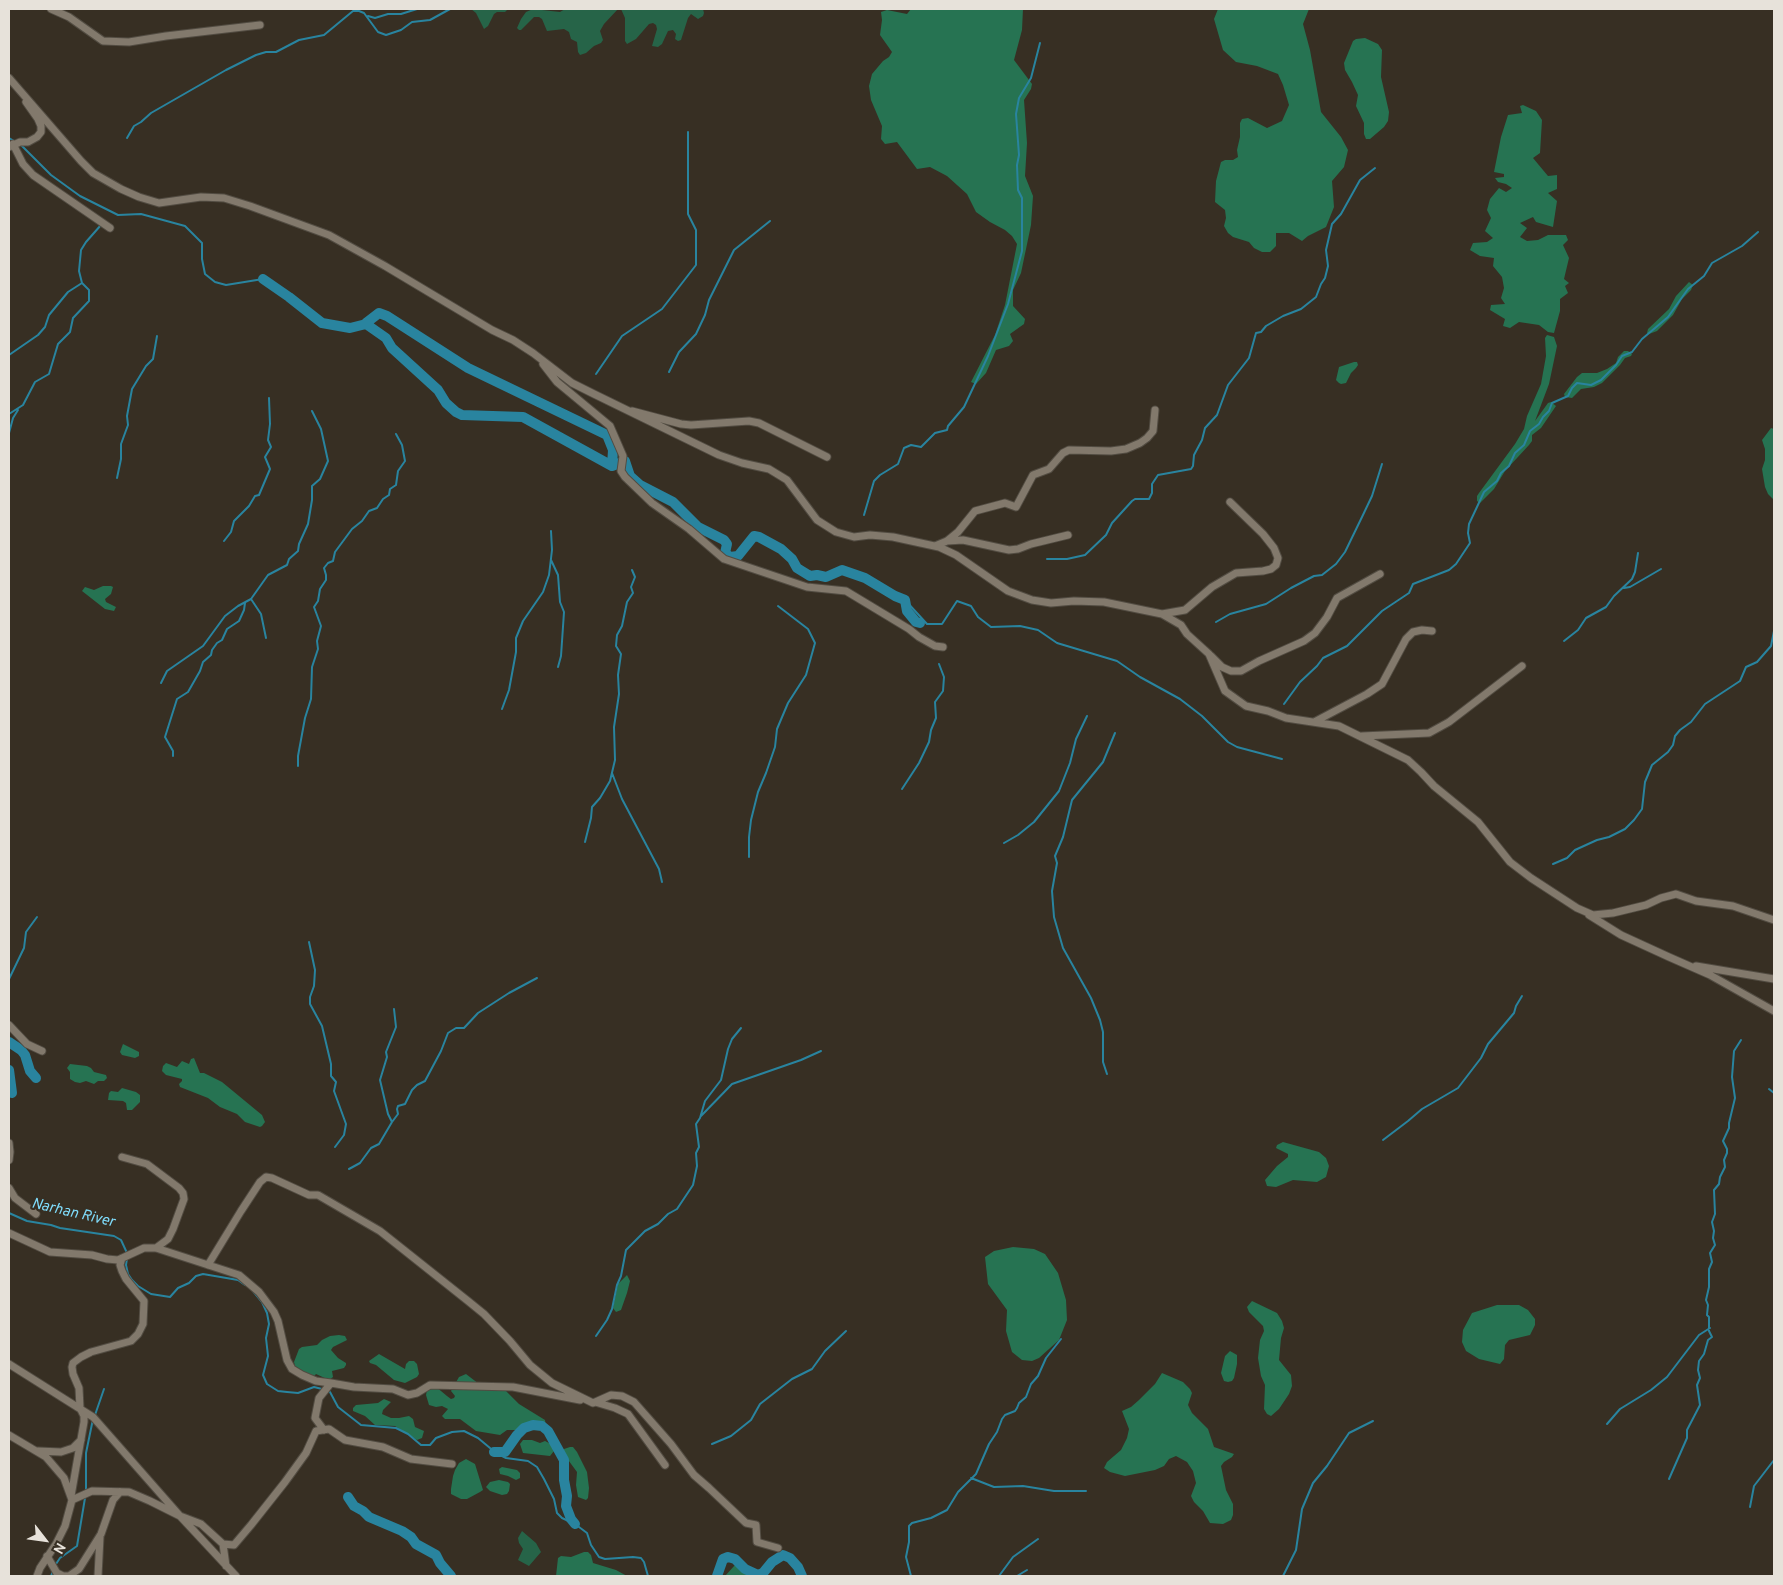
<!DOCTYPE html>
<html>
<head>
<meta charset="utf-8">
<style>
  body { margin:0 }
  #map { position:relative; width:1783px; height:1585px; overflow:hidden; background:#372f23; font-family:Overpass,sans-serif }
  canvas { display:block }
  .frame { position:absolute; inset:0; border:10px solid #e7e2da; pointer-events:none }
  .north { position:absolute; left:20px; top:1515px; width:50px; height:50px; -webkit-text-stroke:4px #372f23; paint-order:stroke; rotate:120deg; font-size:14px; font-weight:700; line-height:20px; text-align:center; color:#e7e2da }
  .north::after { content:''; display:block; margin:auto; width:18px; height:22px; background:#e7e2da; clip-path:polygon(50% 0,100% 100%,50% 72%,0 100%) }
</style>
</head>
<body>
<div id="map">
<canvas width="1783" height="1585"></canvas>
<div class="frame"></div>
<div class="north">N</div>
</div>
<script>
const ctx = document.querySelector('canvas').getContext('2d');
ctx.lineJoin = 'round';
function fill(path, color) { ctx.fillStyle = color; ctx.fill(path, 'evenodd'); }
const poly = rows => new Path2D(rows.map(r => 'M' + r).join(''));
function stroke(path, color, width, dash) { ctx.strokeStyle = color; ctx.lineWidth = width; ctx.lineCap = dash ? 'butt' : 'round'; ctx.setLineDash(dash || []); ctx.stroke(path); }
function drawText(font, color, halo, rows, align = 'center') {
  ctx.font = font + ' Overpass,sans-serif'; ctx.lineWidth = 4.5; ctx.setLineDash([]); ctx.textBaseline = 'middle'; ctx.strokeStyle = halo; ctx.fillStyle = color; for (const [text, x, y, turn = 0] of rows) {
    ctx.save(); ctx.translate(x, y); ctx.rotate((+turn || 0) * Math.PI / 180); ctx.textAlign = isNaN(turn) ? turn : align; if (halo) ctx.strokeText(text, 0, 0); ctx.fillText(text, 0, 0); ctx.restore();
  }
}
fill(poly([
  [471,9,508,9,505,12,497,12,494,14,488,26,484,29,476,13],
  [533,9,560,12,565,9,703,9,704,13,703,16,698,19,691,14,688,18,681,40,678,41,675,39,676,34,673,30,668,31,662,44,658,47,652,46,657,29,656,25,653,23,649,24,636,39,627,44,625,41,625,18,621,9,618,9,604,24,600,31,603,40,601,43,594,46,586,53,580,55,578,52,577,42,571,39,569,32,564,29,547,31,542,19,539,17,534,17,521,30,519,30,517,28,521,19,526,12],
  [522,1531,536,1543,541,1552,529,1566,518,1560,523,1549,519,1543,518,1538]
]), '#266448');
fill(poly([
  [911,9,1023,9,1022,30,1014,60,1032,84,1031,89,1024,100,1027,143,1025,176,1033,196,1031,225,1021,273,1013,290,1013,306,1025,319,1024,324,1010,334,1013,341,1009,346,996,350,986,373,976,384,971,382,995,335,1005,305,1017,244,1012,236,1005,230,990,222,976,212,967,194,947,176,930,167,917,169,897,142,885,144,881,139,882,126,871,100,869,86,872,74,883,61,889,57,892,52,880,35,882,20,881,12,887,10,907,14],
  [1218,9,1309,9,1303,24,1310,50,1321,112,1341,137,1348,150,1344,167,1332,181,1334,207,1326,227,1308,236,1302,241,1289,233,1276,233,1276,246,1270,252,1262,252,1254,248,1249,242,1233,237,1228,233,1224,226,1226,218,1225,210,1215,202,1216,181,1221,162,1225,160,1233,160,1238,157,1237,150,1240,137,1240,123,1242,119,1248,118,1267,128,1282,121,1289,105,1283,85,1278,74,1257,66,1236,62,1223,50,1214,19],
  [1365,38,1378,44,1382,50,1381,77,1389,112,1388,121,1384,127,1370,139,1366,139,1364,134,1364,123,1356,106,1358,95,1352,82,1345,70,1344,63,1353,41,1356,39],
  [1523,105,1536,111,1542,120,1540,153,1533,158,1548,176,1557,175,1557,189,1548,193,1557,201,1553,227,1536,222,1533,217,1520,223,1527,228,1520,237,1527,241,1538,240,1548,235,1566,235,1568,240,1563,245,1569,258,1564,279,1569,283,1565,286,1568,293,1560,299,1560,311,1554,333,1548,332,1539,325,1519,322,1510,328,1503,326,1505,319,1490,310,1491,305,1505,304,1501,298,1504,288,1502,277,1493,266,1494,258,1480,256,1470,250,1473,243,1487,242,1493,238,1485,231,1491,218,1487,210,1490,199,1499,188,1506,192,1512,188,1506,184,1498,182,1495,178,1504,177,1504,174,1494,172,1501,137,1508,115,1522,113,1520,106],
  [1689,282,1693,285,1691,290,1682,299,1673,315,1657,331,1649,334,1647,333,1648,329,1669,309,1676,296],
  [1547,335,1554,337,1557,346,1549,384,1535,421,1548,403,1551,402,1556,406,1541,428,1532,435,1532,441,1529,445,1505,471,1494,489,1480,503,1477,501,1477,496,1479,493,1515,444,1524,429,1527,416,1541,384,1546,356,1545,338],
  [1624,351,1628,351,1632,354,1631,356,1625,358,1620,365,1602,383,1594,387,1581,389,1572,398,1565,397,1564,394,1577,377,1582,373,1597,373,1607,369,1616,363,1618,357],
  [1354,362,1357,362,1358,365,1356,368,1351,373,1346,383,1341,384,1339,383,1336,380,1339,367],
  [1771,428,1774,429,1774,500,1768,494,1765,487,1762,469,1765,460,1765,449,1762,440],
  [103,586,111,586,113,587,111,594,105,599,106,602,116,607,114,611,105,609,82,591,85,587,94,590],
  [123,1044,139,1052,139,1056,135,1058,122,1055,120,1052],
  [194,1058,200,1073,204,1073,222,1082,262,1115,265,1122,262,1126,260,1127,245,1122,237,1114,220,1107,208,1098,180,1087,179,1084,182,1081,182,1079,166,1075,162,1071,163,1066,166,1063,177,1067,182,1061,189,1064,191,1059],
  [70,1064,87,1066,91,1068,94,1072,106,1075,107,1078,104,1081,98,1081,94,1084,86,1081,80,1083,75,1082,70,1079,70,1072,67,1068],
  [122,1088,136,1092,140,1095,140,1102,132,1110,127,1110,126,1103,123,1101,108,1100,109,1093,111,1091,118,1092],
  [1283,1142,1319,1152,1326,1158,1329,1166,1326,1177,1317,1182,1293,1180,1276,1187,1267,1186,1265,1180,1277,1166,1288,1157,1288,1154,1276,1148,1277,1145],
  [1013,1247,1034,1249,1045,1254,1058,1273,1066,1300,1067,1320,1059,1340,1039,1358,1032,1361,1022,1360,1012,1352,1006,1331,1007,1310,988,1284,985,1257,994,1251],
  [627,1275,630,1281,627,1293,621,1310,616,1312,613,1308,618,1284],
  [1252,1301,1277,1313,1282,1321,1284,1328,1281,1338,1279,1360,1291,1375,1292,1386,1289,1394,1279,1409,1271,1416,1267,1414,1264,1409,1265,1385,1261,1376,1258,1358,1260,1340,1264,1331,1263,1326,1249,1312,1247,1307],
  [1497,1305,1519,1305,1528,1310,1535,1319,1535,1325,1530,1335,1509,1340,1505,1345,1504,1359,1500,1364,1479,1359,1466,1351,1462,1342,1463,1330,1472,1313],
  [339,1335,345,1336,347,1340,333,1347,331,1350,338,1358,346,1363,346,1365,344,1368,332,1371,333,1377,329,1380,316,1374,313,1377,295,1366,294,1362,299,1349,302,1347,317,1345,322,1340,330,1336],
  [1230,1351,1237,1355,1237,1364,1234,1378,1232,1381,1228,1382,1224,1381,1221,1373,1225,1356],
  [379,1354,405,1369,406,1364,409,1361,414,1361,417,1364,419,1374,417,1377,405,1383,394,1380,376,1365,370,1363,369,1361],
  [1162,1373,1183,1382,1190,1389,1192,1393,1188,1405,1192,1413,1208,1429,1214,1447,1234,1454,1232,1457,1224,1462,1221,1466,1226,1490,1233,1504,1233,1515,1231,1520,1223,1524,1210,1523,1203,1511,1194,1502,1191,1496,1196,1483,1193,1471,1187,1462,1176,1456,1169,1459,1164,1466,1155,1470,1125,1476,1110,1472,1104,1468,1107,1462,1121,1450,1127,1438,1129,1429,1122,1411,1131,1407,1139,1400,1155,1384],
  [466,1374,479,1384,506,1391,519,1404,545,1420,546,1428,523,1430,507,1430,500,1435,476,1431,460,1419,445,1419,442,1416,448,1409,442,1406,436,1407,429,1405,426,1395,427,1390,435,1386,447,1396,451,1399,454,1398,455,1396,451,1391,459,1377],
  [384,1399,391,1402,383,1410,382,1414,391,1418,399,1418,409,1416,413,1419,415,1427,424,1431,422,1438,417,1440,395,1426,375,1425,365,1416,353,1411,353,1408,356,1405,378,1403],
  [523,1440,532,1440,540,1443,545,1441,551,1444,554,1451,550,1456,523,1453,520,1444],
  [570,1447,573,1447,577,1452,587,1472,589,1488,588,1498,586,1500,578,1497,576,1485,577,1472,563,1453,564,1449],
  [466,1459,475,1464,483,1490,480,1492,467,1499,461,1499,451,1494,451,1489,453,1476,455,1470,459,1463],
  [502,1467,517,1470,520,1473,520,1478,516,1480,508,1476,500,1474,499,1469],
  [499,1480,508,1482,510,1484,509,1491,507,1494,502,1495,490,1491,486,1487,490,1482],
  [584,1552,588,1552,591,1555,593,1563,616,1570,627,1576,556,1576,558,1558,561,1556,571,1557],
  [735,1565,746,1566,752,1576,725,1576]
]), '#267352');
stroke(poly([
  [368,16,375,18,388,14,401,14,417,9],
  [9,138,14,141],
  [127,138,134,126,141,122,151,113,226,70,256,55,266,52,276,52,299,40,324,35,353,11,359,11,364,13,378,32,386,35,401,30,412,22,430,20,450,9],
  [20,144,51,175,80,196,118,215,141,214,185,226,202,243,202,259,205,274,215,282,226,285,263,279],
  [9,355,38,335,45,327,49,315,68,292,82,283],
  [669,372,679,352,696,334,705,315,709,300,734,250,770,221],
  [596,374,622,336,662,309,696,265,696,230,688,214,688,132],
  [9,414,23,405,35,382,49,374,58,344,70,332,73,318,89,301,89,290,82,283,79,271,81,250,86,242,101,225],
  [9,433,13,418,18,410],
  [117,478,121,459,121,444,128,425,127,416,132,389,146,366,153,359,157,336],
  [864,515,874,481,880,475,898,464,904,448,911,445,921,447,935,433,947,430,948,426,964,407,988,356,1008,304,1022,251,1022,198,1018,190,1017,165,1019,155,1016,114,1019,98,1031,78,1040,43],
  [224,541,231,532,234,521,249,506,255,496,259,495,270,469,265,457,271,447,268,440,270,424,269,398],
  [1047,559,1067,559,1085,555,1106,535,1112,523,1132,501,1135,499,1149,499,1152,493,1152,484,1158,475,1191,469,1193,466,1194,455,1202,440,1205,428,1217,415,1228,385,1249,358,1256,333,1261,332,1266,326,1283,316,1301,309,1316,297,1321,284,1325,278,1328,266,1326,250,1332,224,1341,214,1360,180,1375,168],
  [551,560,558,575,560,602,564,612,561,656,558,667],
  [1624,588,1630,587,1661,569],
  [251,599,261,614,266,638],
  [905,600,927,624,942,624,957,601,971,606,978,617,991,627,1020,626,1038,630,1057,643,1117,661,1140,677,1180,699,1202,716,1228,742,1237,747,1282,759],
  [1216,622,1230,614,1266,604,1291,588,1314,576,1322,575,1336,564,1345,552,1362,517,1372,496,1382,464],
  [1564,641,1578,630,1586,618,1606,607,1614,596,1632,579,1635,572,1638,553],
  [161,683,167,671,203,646,225,616,238,606,251,599,268,575,287,565,289,559,298,551,299,544,308,524,312,500,312,486,320,479,328,461,321,429,312,411],
  [1284,704,1300,682,1317,666,1323,658,1347,646,1382,611,1409,593,1413,584,1449,570,1456,564,1470,543,1468,533,1469,524,1484,492,1497,481,1501,473,1509,466,1515,453,1524,445,1530,431,1539,424,1543,417,1549,411,1552,403,1568,396,1572,388,1577,383,1591,385,1601,380,1616,365,1622,356,1632,352,1642,339,1668,317,1688,289,1704,276,1712,263,1742,246,1758,232],
  [502,709,509,690,516,652,516,638,523,621,543,592,549,575,552,550,551,531],
  [173,756,173,751,165,737,177,699,188,692,200,671,203,662,211,655,212,650,217,643,222,640,227,629,239,621,244,610,245,603],
  [298,766,298,756,305,718,311,699,312,667,318,649,317,641,321,626,314,607,318,601,320,589,326,580,326,575,324,568,328,563,333,561,335,552,352,529,362,521,369,511,377,508,383,499,389,495,390,489,396,485,398,471,405,461,402,445,396,434],
  [612,773,622,799,659,869,662,882],
  [902,789,919,763,929,742,931,730,936,718,935,702,943,691,944,677,939,664],
  [585,842,591,818,592,807,600,798,610,781,615,760,614,727,619,694,618,675,621,654,616,646,617,635,622,626,627,602,633,593,631,587,635,577,632,570],
  [1004,843,1018,835,1034,822,1059,791,1070,763,1076,739,1087,716],
  [749,857,749,837,751,820,758,792,766,773,775,747,777,729,788,703,806,675,815,643,808,629,778,606],
  [1553,864,1567,858,1575,850,1597,840,1609,837,1625,829,1634,820,1642,809,1645,782,1652,765,1668,752,1673,745,1675,736,1680,730,1691,722,1705,704,1740,681,1746,667,1757,662,1771,646,1774,631],
  [309,942,315,970,314,986,310,997,310,1004,322,1026,331,1064,331,1076,336,1082,334,1091,346,1124,344,1135,335,1147],
  [9,979,24,948,26,932,37,917],
  [1107,1074,1103,1062,1103,1032,1100,1020,1091,998,1063,948,1054,917,1052,891,1057,863,1055,856,1063,837,1072,800,1103,762,1115,733],
  [1769,1089,1774,1093],
  [701,1116,732,1084,801,1060,821,1051],
  [392,1122,398,1114,397,1109,398,1106,405,1104,412,1090,417,1085,425,1081,441,1051,448,1033,456,1028,464,1028,478,1013,509,993,537,978],
  [1383,1140,1408,1121,1422,1109,1458,1088,1481,1058,1488,1044,1514,1013,1516,1006,1522,996],
  [349,1169,360,1163,371,1148,379,1144,392,1122,388,1114,380,1080,387,1057,386,1052,396,1027,394,1009],
  [9,1213,27,1221,51,1225,60,1228,114,1236,121,1240,127,1253],
  [127,1258,126,1265,128,1274,132,1280,138,1286,151,1294,170,1297,178,1288,189,1283,196,1276,203,1274,238,1280,245,1285],
  [253,1291,262,1302,267,1313,269,1324,266,1338,268,1356,263,1375,267,1384,278,1391,287,1392,298,1393,314,1387,322,1389],
  [596,1336,607,1320,612,1309,617,1285,621,1276,626,1250,645,1231,658,1224,668,1214,677,1209,693,1185,697,1166,696,1153,699,1147,696,1124,700,1118,705,1101,721,1080,728,1049,732,1039,741,1028],
  [327,1390,330,1392,338,1407,361,1425,396,1428,408,1434,421,1445,430,1445,436,1438,452,1432,464,1431,478,1438,496,1453,506,1458,528,1461,537,1467,544,1479,554,1499,557,1513,562,1518,575,1524,587,1533,591,1545,599,1557,605,1559,633,1557,641,1558,644,1562,648,1576],
  [95,1415,104,1389],
  [1607,1424,1620,1409,1651,1390,1667,1377,1699,1335,1710,1328],
  [712,1444,731,1436,751,1420,760,1404,792,1379,812,1369,825,1351,846,1331],
  [971,1478,994,1487,1023,1486,1054,1491,1086,1491],
  [1669,1479,1687,1438,1687,1430,1700,1405,1697,1385,1700,1378,1698,1370,1699,1361,1704,1354,1708,1340,1712,1337,1709,1331,1709,1317,1707,1315,1708,1305,1706,1300,1709,1287,1709,1269,1712,1262,1710,1253,1715,1245,1713,1238,1714,1231,1712,1222,1715,1214,1714,1190,1719,1184,1720,1177,1725,1167,1724,1160,1727,1153,1727,1149,1723,1141,1729,1128,1729,1123,1735,1098,1732,1077,1734,1051,1741,1040],
  [86,1491,86,1453,93,1419],
  [1750,1507,1754,1486,1774,1460],
  [56,1564,60,1558,77,1546,85,1498],
  [51,1576,53,1571],
  [911,1576,906,1557,909,1542,909,1526,912,1523,931,1518,947,1510,958,1492,976,1474,989,1444,997,1432,1002,1419,1005,1415,1015,1411,1017,1408,1019,1403,1026,1397,1031,1384,1038,1376,1046,1358,1061,1339],
  [999,1576,1013,1557,1038,1539],
  [1017,1576,1027,1570],
  [1283,1576,1296,1550,1302,1509,1313,1483,1327,1466,1349,1433,1373,1421]
]), '#29849f', 2);
stroke(poly([
  [263,279,289,297,322,323,350,328,366,324,386,338,392,348,438,390,446,403,456,412,462,415,523,417,612,466],
  [366,323,379,313,387,316,468,368,607,435,613,450,612,466,625,461,630,476,640,485,673,502,698,527,724,540,727,544,725,553,730,557,738,556,754,536,759,537,781,549,792,559,797,568,810,576,817,575,826,577,842,570,865,578,895,596,905,600,907,611,916,622,920,623],
  [9,1042,21,1050,25,1055,30,1071,36,1078],
  [9,1070,12,1093],
  [494,1452,505,1452,517,1435,524,1428,533,1425,542,1426,548,1431,564,1460,564,1480,567,1496,566,1506,571,1519,575,1524],
  [348,1497,354,1506,363,1511,369,1517,402,1531,411,1537,416,1544,436,1555,440,1563,451,1576],
  [717,1576,723,1559,728,1557,735,1559,745,1569,758,1575,763,1573,772,1562,783,1555,790,1558,798,1567,802,1576]
]), '#29849f', 10);
const minor = poly([
  [51,9,69,17,103,41,129,42,166,36,260,25],
  [9,78,81,161,93,173,121,189,139,197,159,203,201,197,224,198,250,206,329,235,385,266,492,330,513,340,533,353,572,383,594,394,719,455,742,463,769,469,787,480,817,520,836,532,854,537,870,535,893,537,939,547,956,555,1008,591,1032,600,1051,603,1074,601,1104,602,1162,614,1181,625,1187,634,1209,654,1225,691,1246,706,1268,711,1286,718,1339,726,1408,760,1421,772,1434,786,1478,822,1510,862,1531,878,1577,908,1593,915,1613,913,1646,905,1661,898,1676,894,1696,901,1733,906,1774,920],
  [13,144,23,164,33,175,110,228],
  [9,147,20,142,28,142,37,137,41,132,41,126,38,119,26,102],
  [543,364,557,382,610,426,623,456,621,471,625,477,652,503,689,529,724,559,807,587,846,591,909,629,919,637,935,646,943,647],
  [632,411,681,424,691,425,749,421,759,423,827,457],
  [947,541,963,540,1009,550,1018,549,1031,544,1068,535],
  [935,546,947,541,958,532,975,511,1005,503,1016,507,1033,475,1049,469,1063,453,1069,450,1111,451,1126,449,1140,443,1147,438,1153,431,1155,410],
  [1162,614,1185,610,1212,587,1236,573,1263,571,1271,569,1276,565,1278,558,1274,548,1263,534,1230,502],
  [1211,656,1222,667,1231,671,1241,671,1259,661,1304,641,1315,633,1327,617,1337,598,1380,574],
  [1316,721,1367,694,1382,684,1406,639,1413,632,1422,630,1432,631],
  [1362,736,1429,733,1449,722,1522,666],
  [1589,915,1621,935,1669,957,1710,975,1774,1011],
  [1696,966,1774,979],
  [9,1025,27,1044,42,1051],
  [9,1143,10,1152,9,1160],
  [122,1157,147,1164,179,1188,183,1193,184,1199,173,1229,168,1239,156,1248],
  [9,1188,15,1198,36,1214],
  [9,1233,50,1252,92,1255,107,1259,118,1260,144,1248,156,1248,239,1275,259,1292,274,1312,278,1321,287,1360,292,1369,302,1375,316,1381,331,1383],
  [208,1265,241,1211,260,1182,266,1177,272,1178,309,1195,318,1195,380,1231,468,1301,484,1314,510,1341,530,1365,552,1383,593,1403,611,1395,622,1396,634,1402,671,1444,694,1475,709,1488,746,1523,756,1525,757,1542,778,1548],
  [9,1364,93,1417,180,1516,236,1576],
  [595,1402,615,1408,628,1414,665,1465],
  [324,1430,315,1418,319,1398,331,1383,354,1387,393,1389,408,1395,417,1393,430,1385,513,1387,580,1400],
  [9,1435,46,1457,64,1478,72,1500,92,1491,129,1492,150,1501,180,1516,201,1524,223,1544,234,1545,251,1525,285,1482,306,1453,316,1431,329,1429,345,1440,383,1447,411,1459,452,1464],
  [38,1451,61,1452,73,1448,81,1440],
  [71,1496,84,1422,84,1416,80,1408,79,1388,73,1374,72,1367,73,1363,81,1357,91,1352,131,1341,138,1334,143,1324,144,1301,126,1279,122,1271,120,1265,122,1258],
  [223,1544,226,1566],
  [47,1556,58,1575],
  [57,1573,63,1576,69,1576,79,1569,101,1534,113,1500,120,1492],
  [37,1576,40,1568,56,1544,65,1526,72,1500],
  [98,1576,100,1537]
]);
stroke(minor, '#524c42', 9);
stroke(minor, '#82796c', 7);
drawText('italic 15px', '#7fdbfa', '#372f23', [
  ["Narhan River",73,1214,13]
]);
</script>
</body>
</html>
